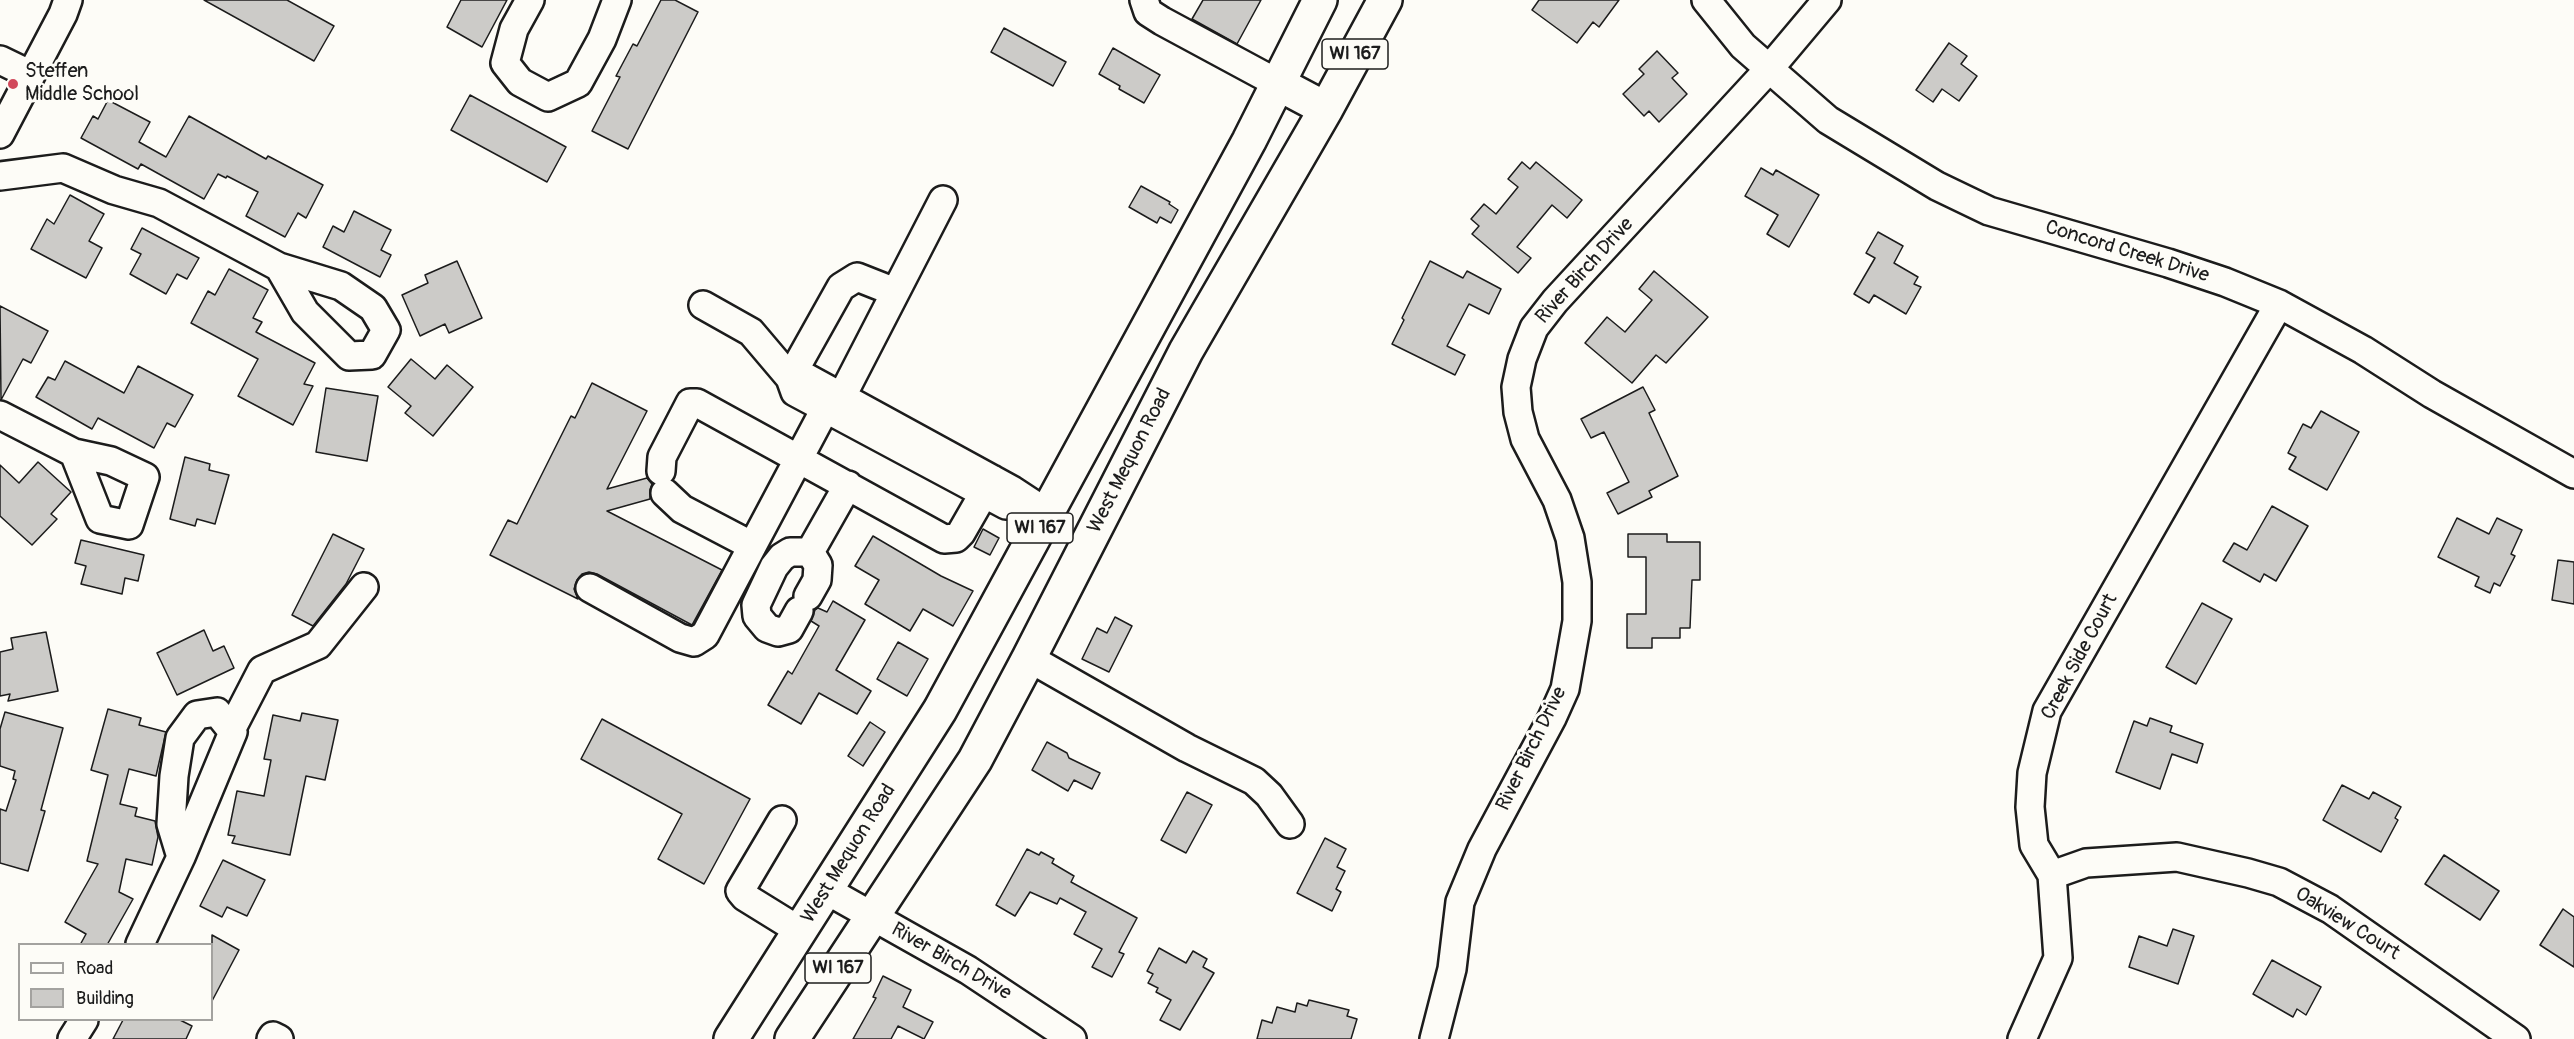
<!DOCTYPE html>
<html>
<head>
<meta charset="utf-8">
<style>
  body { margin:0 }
  #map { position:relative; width:2574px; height:1039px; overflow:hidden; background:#fdfcf7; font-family:Pangolin,sans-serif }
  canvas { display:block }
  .legend { position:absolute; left:18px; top:943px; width:195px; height:78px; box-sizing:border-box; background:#fdfcf7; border:2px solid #a3a29f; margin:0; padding:8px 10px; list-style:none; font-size:18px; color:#1c1c1c }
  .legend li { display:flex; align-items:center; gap:12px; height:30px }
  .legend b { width:30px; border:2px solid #a3a29f }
</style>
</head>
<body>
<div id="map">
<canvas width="2574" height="1039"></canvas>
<ul class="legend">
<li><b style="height:8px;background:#fdfcf7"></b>Road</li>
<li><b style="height:16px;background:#cccbc8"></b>Building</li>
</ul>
</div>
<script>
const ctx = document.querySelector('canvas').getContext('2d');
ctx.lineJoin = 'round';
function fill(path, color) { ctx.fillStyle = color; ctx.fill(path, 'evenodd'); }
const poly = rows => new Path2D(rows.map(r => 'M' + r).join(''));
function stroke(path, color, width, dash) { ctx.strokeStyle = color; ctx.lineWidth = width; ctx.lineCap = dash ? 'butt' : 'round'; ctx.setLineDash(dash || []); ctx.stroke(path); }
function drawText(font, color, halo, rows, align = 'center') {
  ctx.font = font + ' Pangolin,sans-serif'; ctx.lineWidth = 6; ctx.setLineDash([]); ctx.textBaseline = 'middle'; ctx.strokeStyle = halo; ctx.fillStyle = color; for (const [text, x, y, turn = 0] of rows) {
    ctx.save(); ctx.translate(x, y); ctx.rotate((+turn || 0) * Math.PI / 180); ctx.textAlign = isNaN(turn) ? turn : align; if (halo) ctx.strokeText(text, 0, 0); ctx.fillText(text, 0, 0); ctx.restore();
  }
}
const building = poly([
  [204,0,287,0,334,26,314,61,204,0],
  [461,0,507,0,482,47,447,27,461,0],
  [661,0,675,0,698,12,628,149,592,131,620,77,616,76,633,44,637,46,661,0],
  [1203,0,1261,0,1237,44,1192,19,1203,0],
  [1539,0,1619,0,1599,27,1593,22,1577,43,1532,10,1539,0],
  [1004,28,1066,62,1053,86,991,52,1004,28],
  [1949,43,1967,56,1961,64,1977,76,1959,101,1942,89,1933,102,1916,90,1949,43],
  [1113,48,1160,75,1144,103,1119,89,1120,86,1099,74,1113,48],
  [1657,51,1678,73,1672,78,1687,94,1659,122,1649,111,1644,116,1623,94,1644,74,1639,69,1657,51],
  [470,95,566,147,547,182,451,130,470,95],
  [108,100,150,122,139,142,166,157,189,116,266,159,268,156,323,185,306,218,298,213,285,237,246,216,258,192,227,176,226,178,218,174,204,199,141,164,138,169,81,138,93,116,98,119,108,100],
  [1522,162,1530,169,1536,162,1582,200,1567,218,1552,205,1517,247,1531,258,1518,273,1472,234,1479,226,1471,219,1484,204,1496,214,1518,187,1508,179,1522,162],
  [1761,168,1773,175,1776,170,1819,195,1789,247,1767,234,1778,215,1745,196,1761,168],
  [1141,186,1170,202,1169,204,1178,210,1171,223,1160,217,1157,223,1129,207,1141,186],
  [70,195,104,214,89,241,102,248,86,278,31,249,47,219,54,224,70,195],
  [354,211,391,230,381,250,391,255,380,277,323,247,333,226,344,232,354,211],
  [142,228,199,258,187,279,177,274,166,294,130,274,141,254,131,249,142,228],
  [1878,232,1903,246,1894,263,1918,277,1914,284,1921,287,1906,314,1874,295,1869,303,1854,294,1875,258,1866,253,1878,232],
  [457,261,482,318,449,333,445,324,420,336,402,295,428,283,425,275,457,261],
  [1430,261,1463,278,1467,271,1501,289,1489,314,1469,304,1447,346,1465,355,1455,375,1392,344,1404,320,1402,318,1430,261],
  [229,269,268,290,253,318,262,322,256,332,315,363,304,384,313,386,293,425,238,396,258,359,191,323,208,291,215,295,229,269],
  [1654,271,1708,317,1666,363,1656,355,1632,383,1585,343,1607,317,1625,332,1652,300,1639,289,1654,271],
  [0,306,48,331,31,363,23,359,1,400,0,306],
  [411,359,435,379,447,365,473,387,433,436,405,413,411,406,388,387,411,359],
  [65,361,124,393,138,366,193,395,175,427,167,423,154,448,98,418,92,429,36,397,48,377,55,380,65,361],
  [592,383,647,411,607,489,647,478,652,484,650,490,650,499,607,511,722,570,692,625,597,574,589,572,582,574,577,580,574,589,578,599,490,555,508,520,517,524,571,416,575,418,592,383],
  [1643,387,1655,410,1649,413,1678,476,1649,491,1652,497,1618,514,1607,493,1629,482,1604,432,1591,438,1581,419,1643,387],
  [326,388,378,396,367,461,316,452,326,388],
  [2321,411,2359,432,2327,490,2289,469,2296,457,2288,453,2303,424,2311,428,2321,411],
  [185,457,210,464,209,470,229,475,215,524,197,519,195,526,170,519,185,457],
  [38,462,71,492,51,514,57,519,32,545,0,516,0,465,19,483,38,462],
  [2272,506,2308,526,2276,581,2264,574,2260,582,2223,561,2234,543,2247,550,2272,506],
  [2457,518,2489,534,2497,518,2522,530,2511,554,2515,556,2500,586,2494,583,2490,593,2475,586,2479,577,2438,557,2457,518],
  [983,529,999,538,990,555,974,547,983,529],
  [333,534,364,549,346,584,313,626,292,615,333,534],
  [1628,534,1667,534,1667,542,1700,542,1700,580,1692,580,1690,628,1680,628,1680,638,1652,638,1652,648,1627,648,1627,614,1646,614,1646,557,1628,557,1628,534],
  [873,536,941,576,973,591,953,626,923,609,910,631,865,604,879,580,855,566,873,536],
  [81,540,144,555,138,581,125,578,122,594,81,584,86,566,75,563,81,540],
  [2558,560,2574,562,2574,604,2552,600,2558,560],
  [833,601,865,620,836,670,871,691,857,714,819,693,801,724,768,705,788,671,792,674,819,626,811,621,815,610,818,608,827,612,833,601],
  [2202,603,2232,619,2196,684,2166,667,2202,603],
  [1115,617,1132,626,1109,672,1082,659,1097,628,1107,633,1115,617],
  [204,630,213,651,224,646,234,668,177,695,157,653,204,630],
  [46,632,58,691,8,701,10,694,0,696,0,652,13,649,11,638,46,632],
  [898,642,928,659,907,696,877,679,898,642],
  [108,709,141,718,139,725,166,732,156,776,129,769,120,804,137,808,135,816,155,821,158,837,152,865,126,859,119,892,133,899,107,945,80,945,86,934,65,922,98,864,87,861,108,775,91,770,108,709],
  [5,712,63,728,41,810,45,811,28,871,0,863,0,809,6,811,16,780,13,779,15,771,0,766,0,729,5,712],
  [302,713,338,720,325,780,306,776,290,855,232,843,235,836,228,835,237,791,264,796,271,760,264,759,273,715,300,721,302,713],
  [2150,718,2172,726,2170,732,2203,744,2197,763,2172,754,2160,789,2116,772,2134,721,2147,726,2150,718],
  [602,719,750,799,704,884,658,859,682,814,581,759,602,719],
  [870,722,885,732,863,766,848,756,870,722],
  [1047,742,1067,753,1069,758,1100,773,1092,789,1074,780,1068,791,1032,770,1047,742],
  [2342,785,2369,799,2373,792,2401,807,2395,818,2398,820,2381,852,2323,820,2342,785],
  [1187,792,1212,805,1186,853,1161,840,1187,792],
  [1325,838,1346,849,1337,867,1345,871,1336,889,1341,892,1332,911,1297,893,1325,838],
  [1027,849,1039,855,1041,852,1054,859,1052,863,1074,876,1071,882,1137,918,1119,952,1124,954,1112,977,1092,967,1102,949,1074,934,1086,912,1060,898,1057,904,1030,892,1015,916,996,905,1027,849],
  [2444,855,2499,891,2480,920,2425,884,2444,855],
  [223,860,265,880,247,916,227,907,222,917,200,906,223,860],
  [2563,909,2574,917,2574,967,2540,945,2563,909],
  [2173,929,2194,936,2178,984,2129,967,2139,936,2167,946,2173,929],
  [212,935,239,950,212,1001,212,935],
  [1159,948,1186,963,1193,951,1207,959,1203,967,1214,973,1180,1030,1160,1020,1171,1000,1156,992,1158,988,1148,983,1153,974,1147,971,1159,948],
  [2272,960,2321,987,2306,1015,2297,1009,2293,1017,2253,994,2272,960],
  [883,976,911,990,903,1007,933,1022,924,1039,898,1026,891,1039,853,1039,876,998,873,997,883,976],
  [1309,1000,1349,1010,1347,1016,1357,1019,1351,1039,1257,1039,1262,1020,1272,1023,1277,1007,1295,1012,1297,1003,1307,1006,1309,1000],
  [123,1020,180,1020,192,1026,186,1039,113,1039,123,1020]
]);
fill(building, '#cccbc8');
stroke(building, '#1c1c1c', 1.5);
const minor = poly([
  [530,0,514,29,505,63,520,82,548,97,578,83,602,39,617,0],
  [1144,0,1148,12,1162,21,1277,83],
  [1706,0,1743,46,1828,120,1937,186,1989,211,2168,263,2225,282,2279,304,2363,350,2432,394,2574,474],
  [0,60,31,75],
  [0,134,63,14,68,0],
  [0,176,63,168,114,190,159,203,279,267,341,286,373,308,386,330,372,355,349,356,305,312,279,267],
  [703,305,751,332,790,378,841,287,857,277,895,292],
  [842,396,943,200],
  [0,415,74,453,111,461,145,477,129,525,100,519,74,453],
  [661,471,662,457,690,403,697,403,944,539,956,538,961,533,992,479],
  [665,493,682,509,743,541,753,544],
  [1030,504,1006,505,795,392,790,378,800,374,1012,490,1047,513],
  [810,552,848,485],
  [590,588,680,638,694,642,705,635,833,394],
  [808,596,817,580,818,565,810,552],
  [799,611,789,629,778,632,767,628,757,616,756,605,774,567,782,557,790,552,810,552],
  [1029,658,1187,748,1254,781,1269,795,1290,824],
  [231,730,262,670,318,645,364,587],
  [782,820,740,891,745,897,800,931],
  [2052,875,2086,863,2177,857,2248,873,2279,882,2330,909,2516,1039],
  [826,890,968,970,1072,1039],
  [140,944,181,857,233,732,217,712,197,715,180,738,174,776,171,824,181,857],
  [72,1039,84,1020],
  [271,1039,273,1036,279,1039],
  [1434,1039,1452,969,1460,902,1482,849,1552,718,1565,689,1577,621,1577,582,1570,538,1557,500,1525,439,1518,412,1516,387,1522,359,1534,328,1555,301,1769,69,1827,0],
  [2022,1039,2058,958,2052,875,2034,845,2030,807,2032,773,2047,711,2279,304]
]);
const major = poly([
  [1277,83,1326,109],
  [731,1039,940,710,1249,141,1320,0],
  [792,1039,975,760,1029,658,1186,351,1326,109,1385,0]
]);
stroke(minor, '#1c1c1c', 32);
stroke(major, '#1c1c1c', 38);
stroke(minor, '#fdfcf7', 27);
stroke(major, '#fdfcf7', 33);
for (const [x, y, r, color] of [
  [13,84,6,"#d1495b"]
]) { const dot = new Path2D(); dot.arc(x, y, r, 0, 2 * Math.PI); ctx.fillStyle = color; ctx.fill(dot); stroke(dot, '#fdfcf7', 2); }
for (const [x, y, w] of [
  [1355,54,66],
  [1040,528,66],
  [838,968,66]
]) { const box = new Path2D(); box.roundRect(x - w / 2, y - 15, w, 30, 4.5); ctx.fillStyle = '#fdfcf7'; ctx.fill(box); stroke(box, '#1c1c1c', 1.5); }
drawText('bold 18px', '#1c1c1c', null, [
  ["WI 167",1355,54],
  ["WI 167",1040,528],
  ["WI 167",838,968]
]);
drawText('20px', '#1c1c1c', '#fdfcf7', [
  ["Steffen",25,72],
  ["Middle School",25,95]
], 'left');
drawText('20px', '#1c1c1c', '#fdfcf7', [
  ["Concord Creek Drive",2127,252,17],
  ["River Birch Drive",1585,271,-48],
  ["West Mequon Road",1130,461,-63],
  ["Creek Side Court",2080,657,-62],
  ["River Birch Drive",1532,749,-64],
  ["West Mequon Road",849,854,-58],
  ["Oakview Court",2347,924,32],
  ["River Birch Drive",951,962,30]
]);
</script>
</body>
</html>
